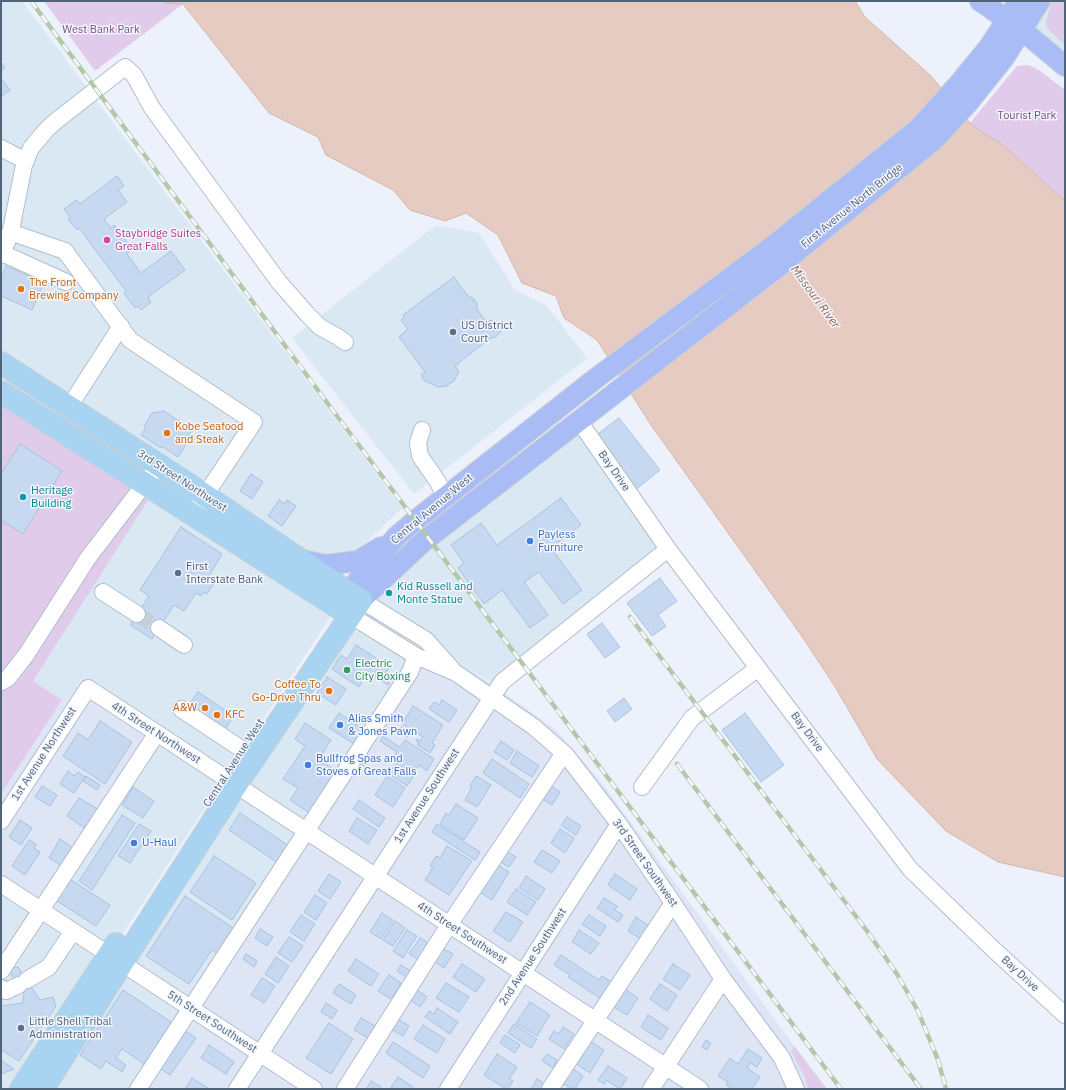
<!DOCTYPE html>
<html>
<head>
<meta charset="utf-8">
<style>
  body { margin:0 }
  #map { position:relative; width:1066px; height:1090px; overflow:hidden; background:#edf1fc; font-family:"IBM Plex Sans",sans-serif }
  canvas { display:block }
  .frame { position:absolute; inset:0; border:2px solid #506477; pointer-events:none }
</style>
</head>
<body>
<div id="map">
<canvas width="1066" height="1090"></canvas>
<div class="frame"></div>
</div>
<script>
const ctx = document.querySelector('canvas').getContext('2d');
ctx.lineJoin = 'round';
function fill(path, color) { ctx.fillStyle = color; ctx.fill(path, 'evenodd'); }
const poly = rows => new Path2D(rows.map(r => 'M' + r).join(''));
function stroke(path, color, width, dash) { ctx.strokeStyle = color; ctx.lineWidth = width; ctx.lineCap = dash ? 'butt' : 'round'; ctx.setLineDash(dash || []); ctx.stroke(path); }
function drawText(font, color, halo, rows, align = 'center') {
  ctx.font = font + ' "IBM Plex Sans",sans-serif'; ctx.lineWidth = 3; ctx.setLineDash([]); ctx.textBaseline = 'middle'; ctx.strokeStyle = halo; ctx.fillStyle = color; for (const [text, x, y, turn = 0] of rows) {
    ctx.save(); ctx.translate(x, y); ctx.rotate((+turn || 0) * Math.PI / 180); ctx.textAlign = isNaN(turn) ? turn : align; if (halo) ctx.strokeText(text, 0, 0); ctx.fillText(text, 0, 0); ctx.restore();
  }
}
fill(poly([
  [416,656,459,661,555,729,600,780,784,1032,827,1089,138,1089],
  [81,698,151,742,41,910,1,884,1,794,62,700,74,708]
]), '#dee5f5');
fill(poly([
  [1,1,22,1,402,508,358,550,326,565,1,365],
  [1040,1,1065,1,1065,66,1022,30],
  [436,225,479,233,515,290,546,305,587,358,414,494,292,338],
  [579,421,668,549,498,687,459,661,361,600],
  [154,491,336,608,21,1089,1,1089,1,884,41,910,150,742,82,698,74,708,33,681],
  [350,615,416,656,138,1089,43,1089]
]), '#d9e8f3');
fill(poly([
  [44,1,165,1,166,3,183,4,95,71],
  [1052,1,1065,1,1065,45,1047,28,1046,21],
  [1028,65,1039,70,1065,90,1065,201,999,142,983,133,970,123,1017,66],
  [1,392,154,491,33,681,62,700,1,794],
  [794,1046,827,1089,808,1089,806,1080,791,1051]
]), '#e1cbea');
const water = poly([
  [165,1,855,1,865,17,931,76,970,123,983,133,999,142,1065,201,1065,877,998,862,946,831,877,759,834,685,801,635,651,425,597,340,564,318,556,296,522,283,498,235,466,213,445,221,410,210,393,190,326,155,318,137,269,113,183,4,166,3,165,1]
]);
fill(water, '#e5cbc1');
stroke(water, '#d6b6a8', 1);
const building = poly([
  [1,62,5,68,1,71,1,62],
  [1,78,10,90,1,97,1,78],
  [117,176,124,186,118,190,127,202,104,219,111,228,114,225,132,249,127,254,141,273,171,251,185,270,148,297,151,302,141,310,138,306,135,308,124,293,126,291,79,228,77,230,68,219,70,217,64,209,77,200,80,204,117,176],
  [6,266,44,282,32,310,1,296,1,279,6,266],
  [454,277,467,295,474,299,477,304,477,309,486,322,492,320,497,322,500,326,501,331,496,337,490,338,455,366,459,371,454,381,446,386,438,387,425,381,421,375,425,372,399,337,408,329,401,320,405,317,403,315,454,277],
  [164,411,192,430,187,438,189,440,178,457,163,447,161,448,141,435,146,428,144,426,152,413,164,411],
  [619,418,660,470,635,490,594,437,619,418],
  [20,444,62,471,23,534,1,520,1,474,20,444],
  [251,474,263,482,252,499,240,491,251,474],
  [561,498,581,525,551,548,582,590,563,604,539,572,524,582,548,615,530,628,502,590,484,604,458,568,464,563,451,545,481,523,497,545,561,498],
  [279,500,285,504,287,500,296,506,282,526,268,516,279,500],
  [181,527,222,554,209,576,213,579,212,580,215,582,207,594,204,592,201,596,196,593,184,611,174,605,152,639,130,625,149,596,140,590,181,527],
  [660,578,677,601,658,615,666,626,652,636,627,603,660,578],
  [602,623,620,647,605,658,587,634,602,623],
  [356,645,390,667,385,674,392,678,388,685,368,672,359,687,332,669,341,655,347,659,356,645],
  [327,677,346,689,336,705,317,693,327,677],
  [198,692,234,716,224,731,187,707,198,692],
  [624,698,632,709,615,722,607,711,624,698],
  [442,700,457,710,449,722,429,709,434,702,439,705,442,700],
  [413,706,443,725,432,743,435,745,430,753,417,745,419,743,416,741,417,739,420,741,423,737,402,724,413,706],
  [339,713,365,730,356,745,329,728,339,713],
  [745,713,784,765,761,782,722,730,745,713],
  [100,721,132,742,105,784,63,756,78,733,88,740,100,721],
  [305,723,331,740,319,759,339,773,311,814,290,800,298,788,283,779,305,746,295,739,305,723],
  [401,727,410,733,407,737,400,732,403,728,401,727],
  [383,736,400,747,405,740,434,759,427,771,419,765,413,774,391,760,397,752,380,741,383,736],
  [501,741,514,750,507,760,494,752,501,741],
  [517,751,539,766,532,777,510,763,517,751],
  [367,754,372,757,365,767,357,762,361,756,364,758,367,754],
  [492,759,529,784,520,798,483,773,492,759],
  [395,765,413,777,407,786,389,774,395,765],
  [68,771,75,776,78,772,85,777,74,793,60,784,68,771],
  [86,776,100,785,97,790,83,781,86,776],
  [387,776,405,788,393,807,375,795,387,776],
  [476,776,491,785,477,807,465,800,472,787,470,786,476,776],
  [548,784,560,792,552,805,540,797,548,784],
  [42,786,57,795,50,806,35,797,42,786],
  [133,787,154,801,143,818,122,805,133,787],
  [79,798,99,810,86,829,67,816,79,798],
  [359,800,385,818,379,827,353,809,359,800],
  [456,804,478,818,464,840,440,824,446,813,449,815,456,804],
  [240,813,289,846,278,863,229,830,240,813],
  [122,815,135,823,92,890,79,881,122,815],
  [567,817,581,826,576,835,561,825,567,817],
  [357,818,377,830,368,844,349,831,357,818],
  [20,820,32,828,21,845,9,837,20,820],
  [139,824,151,831,130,863,118,856,139,824],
  [437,824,480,852,475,860,432,832,437,824],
  [560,829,574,838,565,853,551,843,560,829],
  [60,839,74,848,62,866,49,858,60,839],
  [29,840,36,844,34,848,40,852,25,875,12,866,29,840],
  [447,846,472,861,449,895,425,880,433,867,430,866,436,856,440,858,447,846],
  [505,850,516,857,509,867,499,861,505,850],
  [542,850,560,861,552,873,534,862,542,850],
  [214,856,256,883,232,920,190,892,214,856],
  [496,864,509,872,492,900,480,892,496,864],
  [329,874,341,882,330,899,318,891,329,874],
  [615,874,637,889,630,900,608,885,615,874],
  [526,876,545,889,538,900,519,888,526,876],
  [68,878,110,905,96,926,54,899,68,878],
  [516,889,536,902,527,915,507,902,516,889],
  [315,895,327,903,316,920,304,912,315,895],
  [185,896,235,929,218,954,212,950,189,984,146,956,185,896],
  [604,898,617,906,615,910,623,915,618,922,597,908,604,898],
  [506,912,523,922,510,942,493,931,506,912],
  [382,913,393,920,381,939,370,932,382,913],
  [301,915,315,924,304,941,290,932,301,915],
  [589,915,606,926,600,936,582,924,589,915],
  [636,917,649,926,641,939,628,931,636,917],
  [395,921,405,928,393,946,383,940,395,921],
  [260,929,273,937,267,946,255,938,260,929],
  [407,930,417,936,403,958,393,951,407,930],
  [579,930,599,943,591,954,572,942,579,930],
  [289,937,303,946,292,962,278,953,289,937],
  [420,938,430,944,419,960,409,954,420,938],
  [442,948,453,954,444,968,434,961,442,948],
  [246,954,257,961,254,967,243,959,246,954],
  [561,955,599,980,602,976,612,982,601,999,568,977,570,975,554,965,561,955],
  [276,957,289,966,278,983,265,974,276,957],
  [356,959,379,974,371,986,348,971,356,959],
  [462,964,485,979,476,992,453,977,462,964],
  [673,964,690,975,680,990,663,979,673,964],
  [401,965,411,971,407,978,397,971,401,965],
  [18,967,40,1000,53,997,56,1006,19,1061,1,1050,1,1006,23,1003,24,993,7,969,18,967],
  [389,975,401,983,391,999,378,991,389,975],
  [262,978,275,986,264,1003,251,995,262,978],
  [446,983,469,997,459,1012,436,998,446,983],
  [339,984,356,995,351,1004,333,993,339,984],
  [660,984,677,995,667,1011,650,999,660,984],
  [624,988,638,998,627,1015,612,1006,624,988],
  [416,989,427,997,420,1007,409,999,416,989],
  [123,990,174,1024,146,1065,122,1049,116,1058,126,1065,122,1072,106,1061,101,1069,80,1055,123,990],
  [530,1002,550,1015,537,1036,516,1023,530,1002],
  [326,1003,337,1010,332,1019,321,1012,326,1003],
  [437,1008,458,1022,450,1034,425,1017,429,1011,434,1014,437,1008],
  [648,1015,668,1028,661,1040,641,1027,648,1015],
  [361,1018,375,1026,368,1038,354,1030,361,1018],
  [398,1019,409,1026,403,1036,391,1029,398,1019],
  [329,1023,353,1039,331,1074,306,1058,329,1023],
  [514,1024,537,1039,531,1048,508,1033,514,1024],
  [423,1025,445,1039,437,1053,414,1039,423,1025],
  [563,1027,574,1034,564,1049,549,1039,554,1031,559,1034,563,1027],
  [184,1030,196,1038,170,1075,160,1068,184,1030],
  [505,1035,520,1045,515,1053,500,1043,505,1035],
  [706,1040,711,1043,707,1050,702,1047,706,1040],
  [590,1041,604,1050,590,1073,575,1063,590,1041],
  [393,1042,430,1066,423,1078,386,1053,393,1042],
  [209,1045,234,1062,226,1074,201,1058,209,1045],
  [748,1049,762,1058,757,1067,751,1063,747,1068,760,1077,752,1089,733,1089,726,1085,728,1082,718,1076,730,1058,738,1064,748,1049],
  [497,1054,517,1067,509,1079,513,1081,508,1089,506,1089,484,1075,497,1054],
  [547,1054,557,1060,553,1068,542,1061,547,1054],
  [1,1060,14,1069,1,1074,1,1060],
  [608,1066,627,1078,620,1089,606,1080,604,1084,598,1080,608,1066],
  [572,1068,583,1076,575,1089,572,1089,562,1083,572,1068],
  [398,1077,413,1087,412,1089,394,1089,391,1087,398,1077],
  [192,1078,209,1089,185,1089,192,1078],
  [537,1079,546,1085,543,1089,531,1089,537,1079],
  [371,1081,381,1087,380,1089,366,1089,371,1081]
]);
fill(building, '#c6d9f0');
stroke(building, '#a7c3e2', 1);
stroke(poly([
  [137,614,159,628]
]), '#c6cedb', 16, [16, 8]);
const minor = poly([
  [1,148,26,161],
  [10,232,65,251,130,340,254,422,192,515],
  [2,253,66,282],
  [1,255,10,235,24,165,31,148,47,129,56,121,125,67,134,75,152,108,279,282,307,314,320,327,338,337,345,342],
  [69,407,121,326],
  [579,421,668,549,910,869,992,948,1065,1015],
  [422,430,418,443,420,456,438,482,445,497],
  [103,592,137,614],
  [361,600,426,640,452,669],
  [350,615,416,656,456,673,534,727,566,755,619,824,673,903,723,979,782,1058,796,1089],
  [159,628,184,645],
  [1,682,8,678,26,655,88,558,159,465],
  [181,709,243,750],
  [642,787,692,718,758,668],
  [1,821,88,688,700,1089],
  [1,884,314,1089],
  [1,971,157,733],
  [27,980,49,967,73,931],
  [1,988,6,991,19,985],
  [138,1089,410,672,416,656],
  [237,1089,502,682,668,549],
  [345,1089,449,925,564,753],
  [448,1089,619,824],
  [550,1089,673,903],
  [651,1089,723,979]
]);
const major = poly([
  [980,1,1022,30,1065,66],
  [302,560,326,565,358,561,381,547],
  [348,592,396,537,416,520,595,379,774,245,919,128,957,86,989,47,1019,1],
  [361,600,424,541,779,266,934,140,968,103,1004,58,1040,1]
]);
const highway = poly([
  [1,363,185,482,348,592,361,600,236,785,122,963,43,1089],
  [1,392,350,615],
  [21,1089,116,944]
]);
stroke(minor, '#b2bece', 18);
stroke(major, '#cad0d6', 22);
stroke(highway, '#cad0d6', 24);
stroke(minor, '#fff', 16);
stroke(major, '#aabcf5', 20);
stroke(highway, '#a8d4f1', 22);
const rail = poly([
  [31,1,328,404,841,1089],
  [630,617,867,931,897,974,918,1011,938,1060,946,1089],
  [677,764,921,1089]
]);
stroke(rail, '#b3c7aa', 4.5);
stroke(rail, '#f3f6fe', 3, [9]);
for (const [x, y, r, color] of [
  [107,240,4,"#d1479c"],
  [21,289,4,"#e8710a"],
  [453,332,4,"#5c6f8a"],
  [167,433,4,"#e8710a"],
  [23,497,4,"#0f9aa8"],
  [530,541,4,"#3f7fe0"],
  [178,573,4,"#5c6f8a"],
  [389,593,4,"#0f9aa8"],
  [347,670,4,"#2e9e5b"],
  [329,691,4,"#e8710a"],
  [205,708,4,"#e8710a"],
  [217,715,4,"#e8710a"],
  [340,725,4,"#3f7fe0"],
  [308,765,4,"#3f7fe0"],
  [134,843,4,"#3f7fe0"],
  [21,1028,4,"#5c6f8a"]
]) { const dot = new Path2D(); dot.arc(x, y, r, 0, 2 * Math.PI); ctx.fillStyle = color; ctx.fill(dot); stroke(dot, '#f3f6fe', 1.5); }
drawText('11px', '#7e4e87', '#f3f6fe', [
  ["West Bank Park",101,30],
  ["Tourist Park",1027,116]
]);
drawText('11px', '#506477', '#f3f6fe', [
  ["First Avenue North Bridge",852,206,-39],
  ["Bay Drive",614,471,55],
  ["3rd Street Northwest",182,481,33],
  ["Central Avenue West",432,509,-40],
  ["Bay Drive",807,732,53],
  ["4th Street Northwest",156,733,33],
  ["1st Avenue Northwest",44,754,-57],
  ["Central Avenue West",234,763,-57],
  ["1st Avenue Southwest",427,796,-57],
  ["3rd Street Southwest",645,863,55],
  ["4th Street Southwest",462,933,33],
  ["2nd Avenue Southwest",533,957,-57],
  ["Bay Drive",1020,974,43],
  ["5th Street Southwest",212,1022,33]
]);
drawText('11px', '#b23c85', '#f3f6fe', [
  ["Staybridge Suites",115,234],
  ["Great Falls",115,247]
], 'left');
drawText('11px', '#c56008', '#f3f6fe', [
  ["The Front",29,283],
  ["Brewing Company",29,296],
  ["Kobe Seafood",175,427],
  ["and Steak",175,440],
  ["Coffee To",321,685,"right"],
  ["Go-Drive Thru",321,698,"right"],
  ["A&W",197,708,"right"],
  ["KFC",225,715]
], 'left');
drawText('11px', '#4e5e75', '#f3f6fe', [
  ["US District",461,326],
  ["Court",461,339],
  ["First",186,567],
  ["Interstate Bank",186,580],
  ["Little Shell Tribal",29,1022],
  ["Administration",29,1035]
], 'left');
drawText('11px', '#0d838f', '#f3f6fe', [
  ["Heritage",31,491],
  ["Building",31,504],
  ["Kid Russell and",397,587],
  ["Monte Statue",397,600]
], 'left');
drawText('11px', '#366cbe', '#f3f6fe', [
  ["Payless",538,535],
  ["Furniture",538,548],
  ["Alias Smith",348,719],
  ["& Jones Pawn",348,732],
  ["Bullfrog Spas and",316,759],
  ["Stoves of Great Falls",316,772],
  ["U-Haul",142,843]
], 'left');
drawText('11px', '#27864d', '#f3f6fe', [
  ["Electric",355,664],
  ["City Boxing",355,677]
], 'left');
drawText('italic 12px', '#966651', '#f3f6fe', [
  ["Missouri River",815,297,54]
]);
</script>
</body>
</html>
